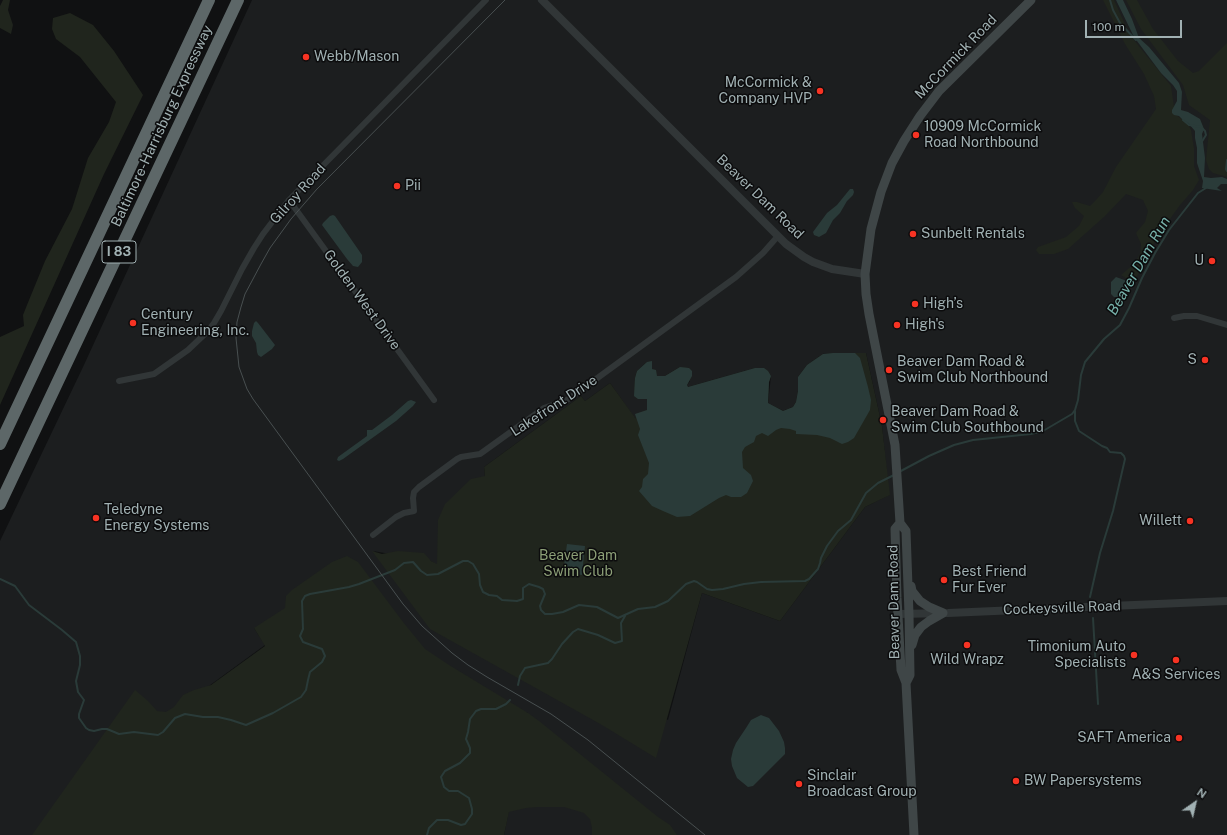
<!DOCTYPE html>
<html>
<head>
<meta charset="utf-8">
<style>
  body { margin:0 }
  #map { position:relative; width:1227px; height:835px; overflow:hidden; background:#101112; font-family:"Public Sans",sans-serif }
  canvas { display:block }
  .north { position:absolute; left:1175px; top:783px; width:40px; height:40px; -webkit-text-stroke:3px #0c0c0d; paint-order:stroke; rotate:34deg; font-size:11px; font-weight:700; line-height:16px; text-align:center; color:#a1b1b3 }
  .north::after { content:''; display:block; margin:auto; width:14px; height:18px; background:#a1b1b3; clip-path:polygon(50% 0,100% 100%,50% 72%,0 100%) }
  .scale { position:absolute; left:1085px; top:20px; width:97px; height:18px; box-sizing:border-box; border:2px solid #a1b1b3; border-top:0; padding-left:5px; font-size:12px; line-height:14px; white-space:nowrap; color:#a1b1b3; -webkit-text-stroke:3px #0c0c0d; paint-order:stroke }
</style>
</head>
<body>
<div id="map">
<canvas width="1227" height="835"></canvas>
<div class="north">N</div>
<div class="scale">100 m</div>
</div>
<script>
const ctx = document.querySelector('canvas').getContext('2d');
ctx.lineJoin = 'round';
function fill(path, color) { ctx.fillStyle = color; ctx.fill(path, 'evenodd'); }
const poly = rows => new Path2D(rows.map(r => 'M' + r).join(''));
function stroke(path, color, width, dash) { ctx.strokeStyle = color; ctx.lineWidth = width; ctx.lineCap = dash ? 'butt' : 'round'; ctx.setLineDash(dash || []); ctx.stroke(path); }
function drawText(font, color, halo, rows, align = 'center') {
  ctx.font = font + ' "Public Sans",sans-serif'; ctx.lineWidth = 3; ctx.setLineDash([]); ctx.textBaseline = 'middle'; ctx.strokeStyle = halo; ctx.fillStyle = color; for (const [text, x, y, turn = 0] of rows) {
    ctx.save(); ctx.translate(x, y); ctx.rotate((+turn || 0) * Math.PI / 180); ctx.textAlign = isNaN(turn) ? turn : align; if (halo) ctx.strokeText(text, 0, 0); ctx.fillText(text, 0, 0); ctx.restore();
  }
}
fill(poly([
  [252,0,1227,0,1227,835,504,835,528,713,254,628,265,645,150,729,57,835,0,835,0,541,83,367],
  [833,353,866,353,882,426,889,495,865,507,780,621,702,593,668,720,373,551,431,561,437,565,485,476,484,467,581,396,585,401,610,383,636,420,647,410,647,398,638,399,635,378,637,371,647,362,657,376,665,376,680,367,690,381,687,385,688,387,755,368,764,368,771,376,768,403,783,411,793,407,796,402,798,391,798,377,807,365,823,354]
]), '#1c1e1f');
fill(poly([
  [3,0,10,0,8,10,13,25,11,34,0,28,0,6],
  [1103,0,1114,0,1130,35,1171,86,1175,114,1188,124,1191,130,1194,148,1194,166,1199,180,1193,190,1180,205,1157,237,1132,286,1129,280,1121,275,1134,264,1140,254,1141,244,1136,233,1145,222,1148,211,1143,200,1126,194,1105,216,1068,249,1054,254,1039,254,1036,250,1038,247,1066,237,1079,226,1084,216,1075,208,1072,202,1077,202,1090,206,1096,200,1103,192,1116,167,1156,109,1154,96,1144,74,1125,44],
  [1126,0,1137,0,1153,29,1178,61,1193,73,1199,71,1227,43,1227,177,1213,173,1209,169,1206,160,1210,120,1189,105,1183,85,1141,29],
  [70,13,93,25,114,51,143,95,104,174,0,405,0,337,24,326,23,315,27,305,45,261,72,209,88,158,109,122,116,102,80,57,56,39,52,29,53,18],
  [833,353,866,353,882,426,890,495,865,507,780,621,702,593,656,758,602,725,430,629,372,551,382,554,398,551,424,553,431,561,437,564,438,520,445,504,471,479,485,476,484,467,581,396,585,401,610,383,636,419,635,414,647,410,647,399,638,399,634,396,635,378,637,371,647,362,652,361,652,369,656,370,657,376,665,376,680,367,689,368,692,371,692,376,687,385,688,387,755,368,764,368,768,371,771,376,769,382,768,403,783,411,793,407,796,402,798,391,798,377,807,365,823,354],
  [347,556,358,562,403,622,425,649,449,665,528,713,539,721,658,817,670,825,677,835,592,835,592,828,590,819,584,813,564,807,537,807,526,808,509,812,504,835,32,835,135,690,148,701,157,711,166,712,174,707,183,695,194,690,211,685,265,646,254,628,285,608,286,596,292,590,332,562]
]), '#20251d');
fill(poly([
  [1116,0,1123,0,1132,19,1139,38,1149,47,1179,83,1182,92,1181,110,1188,112,1200,119,1204,129,1202,134,1205,158,1204,177,1211,178,1222,177,1227,179,1227,184,1221,184,1217,188,1222,191,1202,188,1203,181,1197,163,1197,148,1195,138,1195,131,1189,124,1182,119,1179,116,1174,115,1172,113,1172,110,1177,101,1177,91,1173,85,1161,73,1134,37],
  [850,189,853,189,854,192,853,195,847,201,840,213,833,220,826,233,819,237,814,235,813,232,827,213,837,205],
  [333,215,335,216,362,255,362,262,358,267,353,266,347,259,322,225,323,223,330,216],
  [1116,277,1127,281,1128,285,1126,292,1121,297,1114,297,1111,294,1111,282],
  [256,321,258,323,275,345,272,349,261,357,258,355,257,352,256,343,252,336,252,331,254,323],
  [833,353,855,353,860,358,868,387,871,400,870,410,854,438,848,442,842,444,830,438,817,435,796,434,796,431,790,429,781,428,776,430,768,436,762,433,756,436,754,442,745,447,742,452,743,468,751,475,753,481,747,493,741,497,731,497,726,495,719,498,690,516,677,517,663,511,652,506,639,491,642,487,643,479,648,474,649,463,638,435,640,429,635,414,647,410,647,399,638,399,634,396,635,378,637,371,647,362,652,361,652,369,656,370,657,376,665,376,680,367,689,368,692,371,692,376,687,385,688,387,755,368,764,368,768,371,771,376,769,382,768,403,783,411,793,407,796,402,798,391,798,377,807,365,823,354],
  [411,400,416,402,413,406,396,421,343,459,339,461,337,460,338,457,367,436,367,430,372,430,392,415,408,401],
  [567,544,585,546,582,575,563,573],
  [761,715,769,718,779,731,784,742,785,748,785,754,753,786,748,787,737,778,732,766,731,759,733,750,736,743,746,728,751,720]
]), '#2a3b39');
stroke(poly([
  [1110,0,1113,10,1120,23,1136,40],
  [1183,120,1189,125,1201,127,1205,131,1206,135,1201,143],
  [1227,160,1226,169,1227,171],
  [1075,411,1075,421,1079,431,1102,446,1107,448,1110,452,1121,453,1124,456,1125,459,1113,511,1100,553,1090,597],
  [899,472,929,456,954,445,973,440,1031,434,1043,431,1072,414,1075,410,1078,400,1081,375,1085,362,1104,339,1120,325,1129,308,1142,278,1155,253,1169,230,1198,193,1206,188],
  [0,579,15,586,29,605,62,630,76,642,80,656,80,665,76,681,78,692,84,700,79,714,79,718,86,728,89,730,94,731,102,729,107,729,119,734,134,732,158,735,163,732,175,718,185,714,203,717,218,717,231,720,246,725,273,713,301,697,306,690,308,680,310,672,322,662,325,656,322,649,303,642,300,636,303,629,302,601,305,596,310,594,349,587,359,584,395,570,404,563,413,562,421,571,427,575,438,574,463,561,468,561,473,564,479,574,480,585,483,592,489,595,497,596,502,600,517,601,523,599,523,588,529,584,539,587,543,589,545,594,540,606,541,610,545,614,552,614,563,612,579,605,597,607,618,618,638,609,655,607,668,601,686,584,694,581,697,582,707,589,712,590,723,589,744,584,761,582,805,581,809,579,818,569,820,563,821,558,827,546,838,531,851,520,866,493,878,483,894,475],
  [1093,618,1098,704],
  [518,685,520,676,525,668,548,663,552,659,562,644,573,632,578,629,598,635,615,643,622,641,621,623,625,616],
  [427,835,429,828,437,820,448,820,461,825,465,824,472,814,472,809,469,798,458,791,449,791,444,787,441,777,445,771,460,763,470,753,470,748,466,739,468,732,470,719,476,711,481,709,496,709,506,704,510,700]
]), '#2a3b39', 2);
stroke(poly([
  [289,200,434,400],
  [1174,318,1184,316,1197,316,1227,325],
  [119,381,154,374,188,350,207,332,214,323,221,311,242,269,254,248,263,234,289,200,486,0],
  [373,535,396,517,404,513,414,511,413,498,414,492,419,487,457,459,461,457,480,454,544,408,555,404,560,404,570,398,736,277,763,253,778,236]
]), '#313637', 6);
stroke(poly([
  [542,0,786,244,804,257,813,262,832,269,865,274],
  [898,614,948,613,1227,601]
]), '#313637', 8);
stroke(poly([
  [900,523,895,529,897,598,901,670,906,683,914,835],
  [911,586,912,591,920,601,929,607,943,613],
  [912,645,915,635,921,627,929,621,943,613],
  [906,683,910,675,909,614,906,531,900,523,895,445,869,314,866,294,865,274,871,229,881,192,892,163,904,141,920,116,939,91,1031,0]
]), '#3f4647', 9);
stroke(poly([
  [0,444,209,0],
  [0,504,238,0]
]), '#5d6768', 12);
stroke(poly([
  [505,0,317,189,291,219,270,248,261,264,245,294,241,307,237,322,236,338,239,367,247,389,253,399,403,604,422,626,452,653,468,665,487,677,551,714,588,740,705,835]
]), '#484f50', 1);
for (const [x, y, r, color] of [
  [306,57,4,"#f73323"],
  [820,91,4,"#f73323"],
  [916,135,4,"#f73323"],
  [397,186,4,"#f73323"],
  [913,234,4,"#f73323"],
  [1212,261,4,"#f73323"],
  [915,304,4,"#f73323"],
  [133,323,4,"#f73323"],
  [897,325,4,"#f73323"],
  [1205,360,4,"#f73323"],
  [889,370,4,"#f73323"],
  [883,420,4,"#f73323"],
  [96,518,4,"#f73323"],
  [1190,521,4,"#f73323"],
  [944,580,4,"#f73323"],
  [967,645,4,"#f73323"],
  [1134,655,4,"#f73323"],
  [1176,660,4,"#f73323"],
  [1179,738,4,"#f73323"],
  [1016,781,4,"#f73323"],
  [799,784,4,"#f73323"]
]) { const dot = new Path2D(); dot.arc(x, y, r, 0, 2 * Math.PI); ctx.fillStyle = color; ctx.fill(dot); stroke(dot, '#0c0c0d', 1.5); }
for (const [x, y, w] of [
  [119,252,34]
]) { const box = new Path2D(); box.roundRect(x - w / 2, y - 11, w, 22, 3); ctx.fillStyle = '#0c0c0d'; ctx.fill(box); stroke(box, '#a1b1b3', 1); }
drawText('bold 13px', '#a1b1b3', null, [
  ["I 83",119,252]
]);
drawText('14px', '#a1b1b3', '#0c0c0d', [
  ["Webb/Mason",314,57],
  ["McCormick &",812,83,"right"],
  ["Company HVP",812,99,"right"],
  ["10909 McCormick",924,127],
  ["Road Northbound",924,143],
  ["Pii",405,186],
  ["Sunbelt Rentals",921,234],
  ["U",1204,261,"right"],
  ["High’s",923,304],
  ["Century",141,315],
  ["Engineering, Inc.",141,331],
  ["High's",905,325],
  ["S",1197,360,"right"],
  ["Beaver Dam Road &",897,362],
  ["Swim Club Northbound",897,378],
  ["Beaver Dam Road &",891,412],
  ["Swim Club Southbound",891,428],
  ["Teledyne",104,510],
  ["Energy Systems",104,526],
  ["Willett",1182,521,"right"],
  ["Best Friend",952,572],
  ["Fur Ever",952,588],
  ["Timonium Auto",1126,647,"right"],
  ["Specialists",1126,663,"right"],
  ["Wild Wrapz",967,660,"center"],
  ["A&S Services",1176,675,"center"],
  ["SAFT America",1171,738,"right"],
  ["Sinclair",807,776],
  ["Broadcast Group",807,792],
  ["BW Papersystems",1024,781]
], 'left');
drawText('14px', '#a1b1b3', '#0c0c0d', [
  ["McCormick Road",956,57,-46],
  ["Baltimore-Harrisburg Expressway",162,126,-65],
  ["Gilroy Road",298,194,-48],
  ["Beaver Dam Road",760,197,44],
  ["Golden West Drive",362,300,54],
  ["Lakefront Drive",554,406,-33],
  ["Beaver Dam Road",894,602,-91],
  ["Cockeysville Road",1062,608,-2]
]);
drawText('14px', '#8c9f77', '#0c0c0d', [
  ["Beaver Dam",578,556],
  ["Swim Club",578,572]
]);
drawText('italic 15px', '#76b0a9', '#0c0c0d', [
  ["Beaver Dam Run",1139,266,-60]
]);
</script>
</body>
</html>
